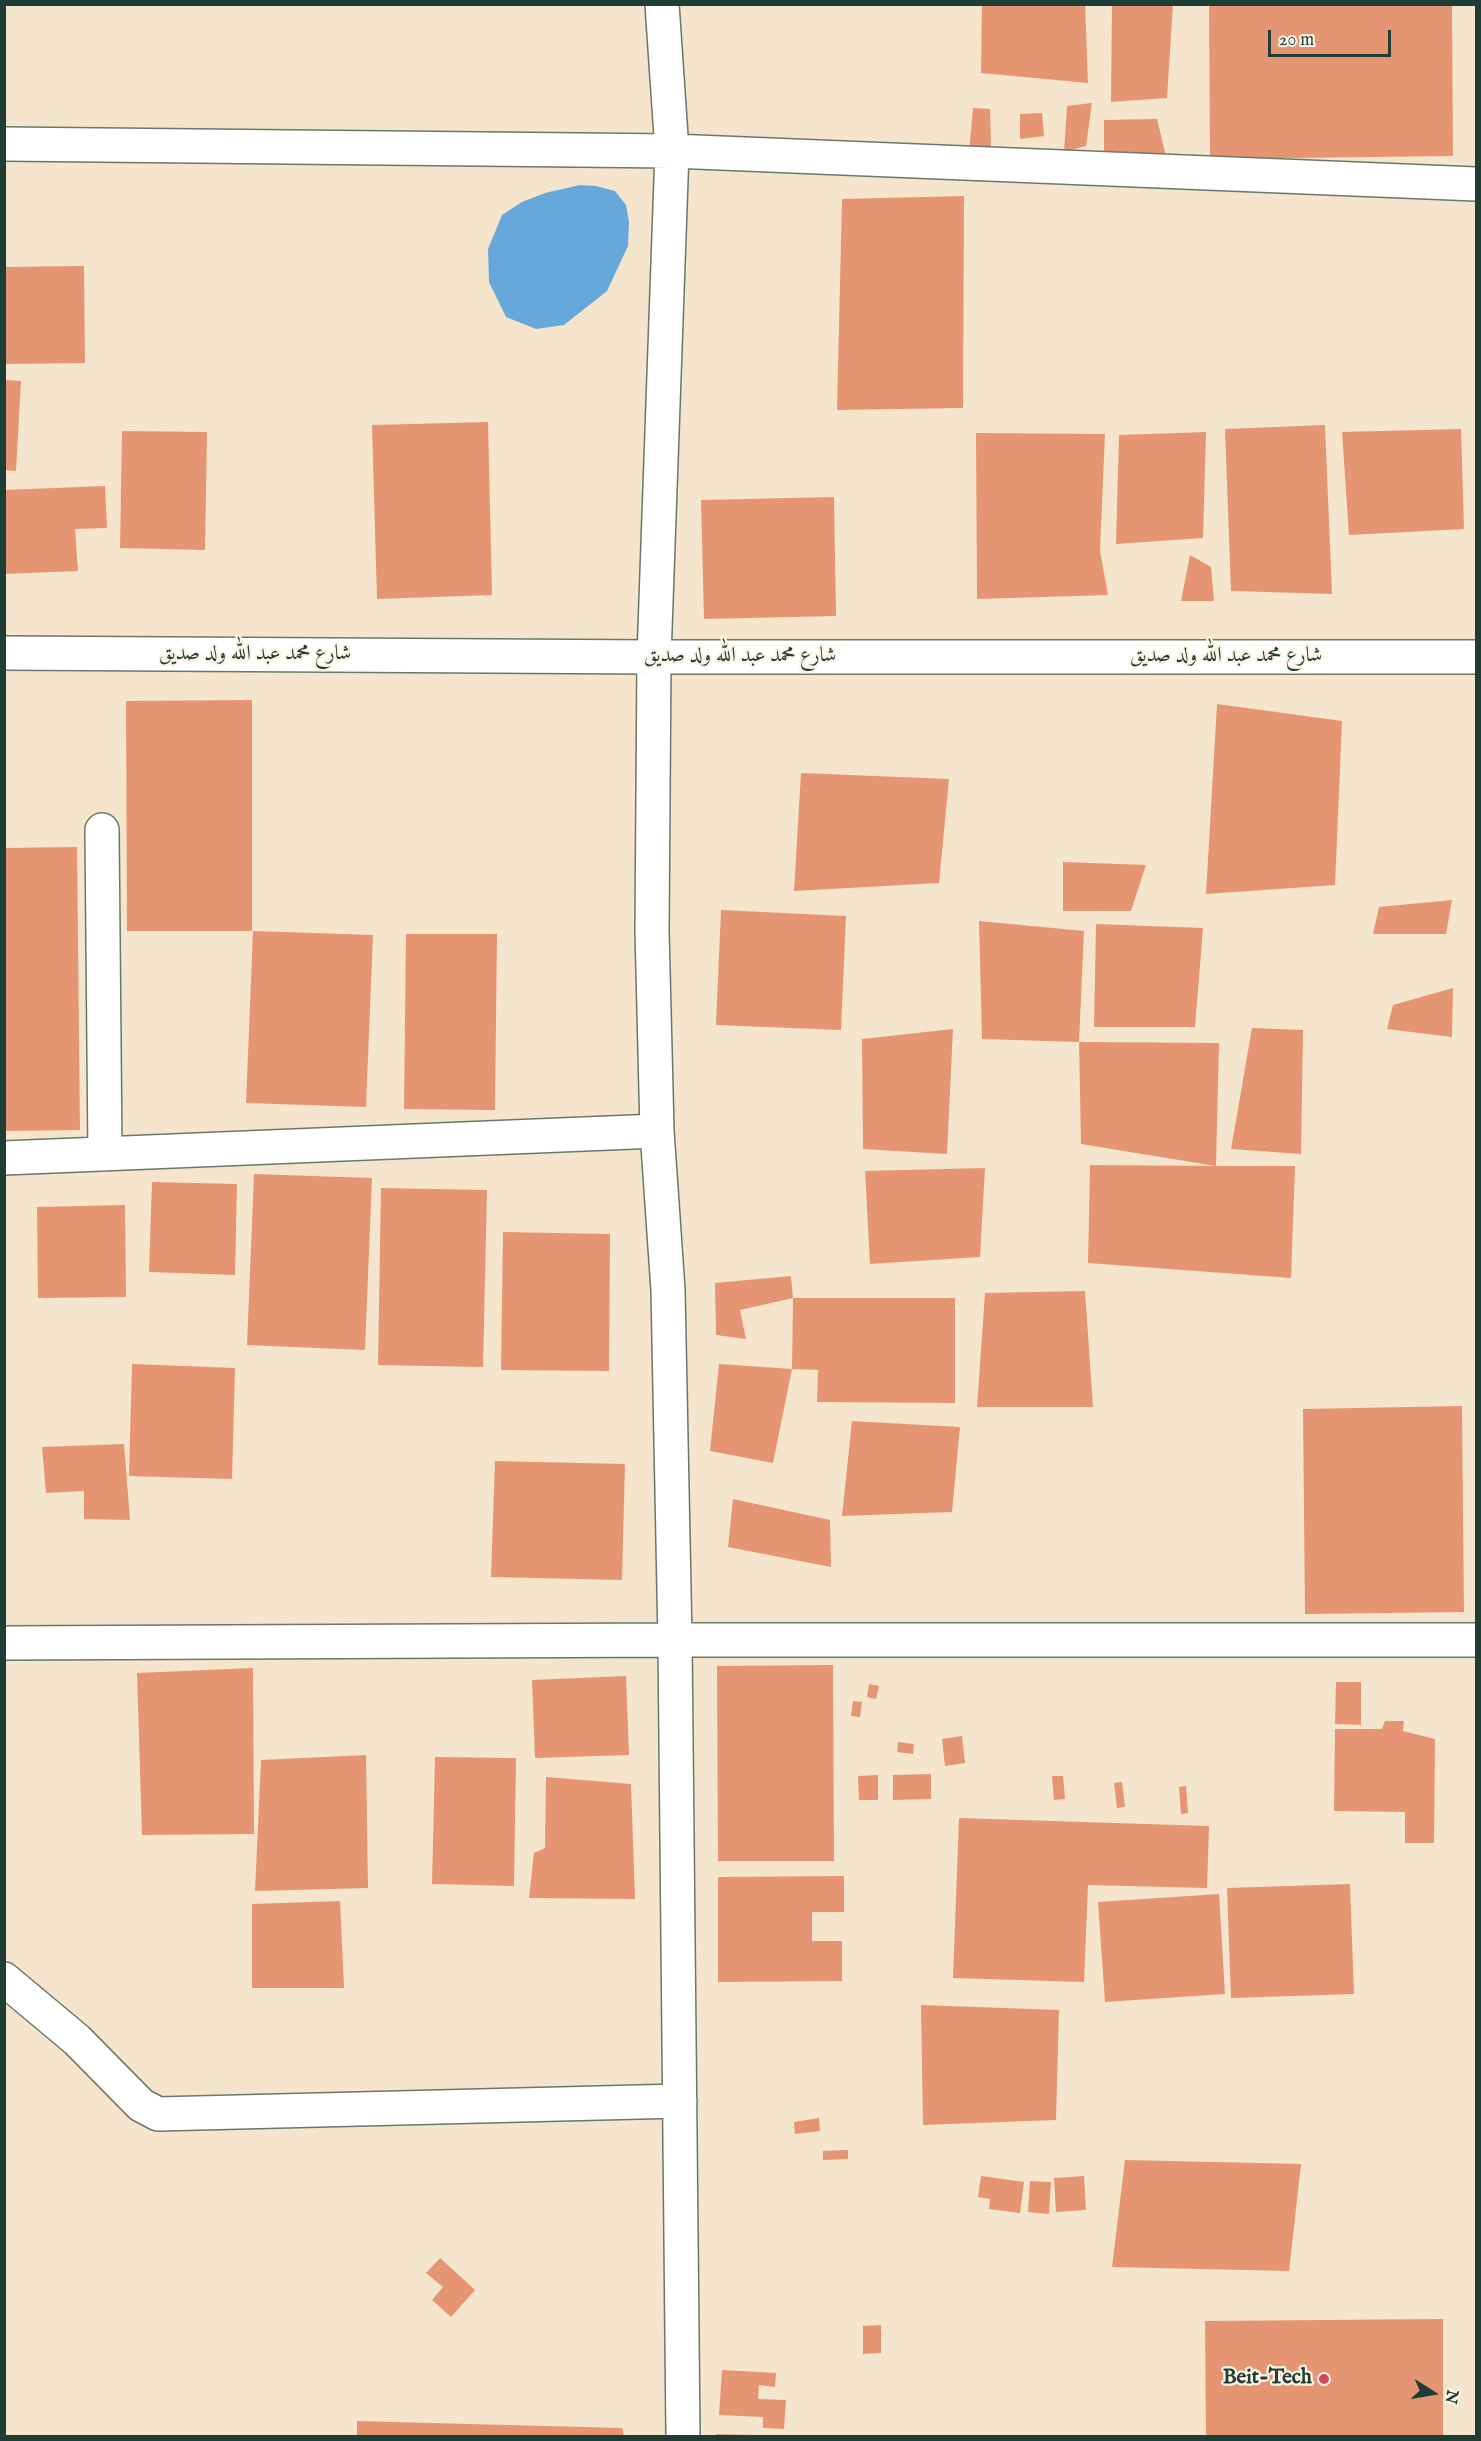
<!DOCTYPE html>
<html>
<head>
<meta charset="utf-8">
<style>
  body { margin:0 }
  #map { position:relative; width:1481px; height:2441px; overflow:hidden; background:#f5e5cc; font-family:"IM FELL English",serif }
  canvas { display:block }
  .frame { position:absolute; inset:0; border:6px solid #1f3d34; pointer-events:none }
  .north { position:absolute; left:1403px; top:2363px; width:60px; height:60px; -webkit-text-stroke:4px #fcf5e5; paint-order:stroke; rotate:101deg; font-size:16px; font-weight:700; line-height:24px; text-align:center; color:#1f3d34 }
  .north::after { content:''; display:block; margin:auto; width:21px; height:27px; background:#1f3d34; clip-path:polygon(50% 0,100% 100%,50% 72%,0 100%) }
  .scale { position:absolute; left:1268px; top:30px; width:123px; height:27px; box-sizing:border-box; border:3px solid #1f3d34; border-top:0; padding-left:8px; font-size:18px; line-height:21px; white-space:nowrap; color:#1f3d34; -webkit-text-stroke:4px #fcf5e5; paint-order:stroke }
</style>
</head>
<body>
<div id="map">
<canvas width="1481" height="2441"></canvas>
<div class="frame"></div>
<div class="north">N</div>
<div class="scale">20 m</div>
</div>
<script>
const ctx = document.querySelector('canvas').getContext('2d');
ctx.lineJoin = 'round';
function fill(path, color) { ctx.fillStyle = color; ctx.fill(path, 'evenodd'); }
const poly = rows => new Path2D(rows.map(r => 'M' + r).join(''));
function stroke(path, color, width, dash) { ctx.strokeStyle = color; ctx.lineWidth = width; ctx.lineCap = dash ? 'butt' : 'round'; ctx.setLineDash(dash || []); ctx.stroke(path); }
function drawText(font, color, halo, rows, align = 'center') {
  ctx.font = font + ' "IM FELL English",Amiri,serif'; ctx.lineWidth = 4.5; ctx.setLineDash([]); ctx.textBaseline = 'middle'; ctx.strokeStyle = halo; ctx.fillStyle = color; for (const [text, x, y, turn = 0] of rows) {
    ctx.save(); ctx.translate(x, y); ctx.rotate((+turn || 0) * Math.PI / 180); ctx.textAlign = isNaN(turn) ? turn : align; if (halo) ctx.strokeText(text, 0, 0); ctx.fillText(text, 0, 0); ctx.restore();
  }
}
fill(poly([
  [580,185,596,186,615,191,626,205,629,222,628,246,607,291,564,325,536,329,506,317,489,282,488,249,502,215,522,202,545,193]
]), '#67a8db');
fill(poly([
  [982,4,1085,4,1088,83,981,73],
  [1112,4,1173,4,1167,98,1111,102],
  [1209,4,1452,4,1453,156,1210,159],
  [1092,103,1086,146,1064,152,1067,106],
  [973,108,990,109,991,146,969,153],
  [1042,113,1044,136,1020,139,1020,114],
  [1157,119,1168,165,1104,152,1104,120],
  [964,196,963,408,837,410,842,199],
  [84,266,85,363,5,364,4,267],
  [4,380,21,381,16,471,4,470],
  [488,422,492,595,377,599,372,425],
  [1325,425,1332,594,1231,591,1225,429],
  [1461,429,1464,529,1349,535,1342,432],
  [122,431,207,432,205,550,120,548],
  [1206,432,1203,538,1116,544,1119,435],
  [976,433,1105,434,1100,551,1108,595,977,599],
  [105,486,107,528,75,529,78,571,4,574,4,490],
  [834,497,836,616,704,619,701,500],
  [1190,555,1211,567,1214,601,1181,601],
  [252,700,252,931,127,931,126,701],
  [1217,704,1342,721,1335,885,1206,894],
  [801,773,949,779,939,883,794,891],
  [77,847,80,1130,4,1131,4,848],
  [1063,862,1146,865,1131,911,1063,911],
  [1452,900,1446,934,1373,934,1379,907],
  [721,910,846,916,841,1030,716,1025],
  [979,921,1084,931,1079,1042,982,1039],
  [1096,924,1203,928,1195,1027,1094,1027],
  [253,931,373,935,366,1107,246,1103],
  [406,934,497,934,495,1110,404,1109],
  [1453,988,1452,1037,1387,1029,1393,1005],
  [1252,1028,1303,1030,1301,1154,1231,1149],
  [953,1029,947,1154,863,1149,862,1039],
  [1079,1042,1219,1043,1216,1166,1295,1166,1291,1278,1088,1263,1090,1165,1216,1166,1081,1144],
  [985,1168,980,1257,870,1264,865,1171],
  [254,1174,372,1178,365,1350,247,1345],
  [152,1182,237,1184,235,1275,149,1272],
  [381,1188,487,1190,483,1367,378,1365],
  [125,1205,126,1297,38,1298,37,1207],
  [503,1232,610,1234,609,1371,501,1370],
  [791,1276,793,1298,740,1310,746,1339,716,1335,715,1283],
  [1085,1291,1093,1407,977,1407,985,1293],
  [793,1298,955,1298,955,1403,817,1402,818,1370,792,1369,773,1463,710,1451,719,1364,792,1369],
  [132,1364,235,1368,232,1479,129,1476],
  [1462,1406,1464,1612,1305,1614,1303,1409],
  [852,1421,960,1427,952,1512,842,1516],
  [124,1444,130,1520,84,1519,84,1491,46,1493,42,1447],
  [495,1461,625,1464,622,1580,491,1577],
  [733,1499,830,1520,831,1567,728,1547],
  [833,1665,834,1861,718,1861,717,1666],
  [253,1668,254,1834,142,1835,137,1673],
  [626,1676,629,1755,535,1758,532,1680],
  [1336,1682,1361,1682,1361,1725,1335,1724],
  [869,1684,879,1686,876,1699,867,1697],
  [853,1701,862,1702,860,1717,851,1716],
  [1385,1721,1404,1721,1403,1731,1435,1739,1434,1843,1405,1843,1405,1812,1334,1811,1335,1729,1382,1729],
  [962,1736,965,1763,945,1766,942,1739],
  [898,1742,914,1744,913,1754,897,1752],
  [366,1755,368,1888,255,1891,261,1760],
  [435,1757,516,1758,514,1886,432,1884],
  [931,1774,931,1799,893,1800,893,1775],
  [878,1775,878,1800,859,1800,858,1776],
  [1052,1776,1063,1776,1065,1799,1054,1800],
  [546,1777,631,1784,635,1899,529,1898,534,1853,545,1848],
  [1122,1782,1125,1807,1117,1808,1114,1783],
  [1186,1786,1188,1813,1181,1814,1179,1787],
  [959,1818,1209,1826,1207,1888,1088,1885,1084,1982,953,1978],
  [844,1876,844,1912,812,1912,812,1941,842,1941,842,1981,718,1982,718,1877],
  [1350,1884,1354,1994,1231,1998,1227,1888],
  [1219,1894,1225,1994,1105,2002,1098,1902],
  [340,1901,344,1988,252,1988,252,1904],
  [921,2005,1059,2010,1056,2120,923,2125],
  [819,2118,820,2131,795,2134,794,2122],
  [848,2150,848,2159,823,2160,823,2151],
  [1125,2160,1301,2164,1289,2271,1112,2267],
  [981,2176,1024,2182,1020,2213,989,2209,990,2199,978,2197],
  [1084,2176,1086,2210,1056,2212,1054,2178],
  [1030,2181,1051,2182,1049,2214,1028,2212],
  [440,2258,475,2290,451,2317,432,2300,443,2287,426,2273],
  [1443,2319,1443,2436,1206,2436,1205,2321],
  [881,2325,881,2353,863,2354,863,2326],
  [722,2370,776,2373,775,2387,759,2385,758,2399,786,2400,784,2429,763,2428,763,2417,719,2415],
  [357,2421,622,2428,624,2436,357,2436],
  [716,2434,759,2435,759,2436,716,2436]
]), '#e69573');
const street = poly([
  [662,4,672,151,654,657,652,931,657,1131,668,1290,675,1640,683,2436],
  [4,144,672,151,1476,184],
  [4,653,654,657,1476,657],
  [102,830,105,1154],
  [4,1158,657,1131],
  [4,1643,675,1640,1476,1640],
  [4,1979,77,2040,141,2105,158,2114,680,2101]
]);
stroke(street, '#6a7869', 36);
stroke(street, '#fff', 33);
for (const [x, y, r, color] of [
  [1324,2379,6,"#d1495b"]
]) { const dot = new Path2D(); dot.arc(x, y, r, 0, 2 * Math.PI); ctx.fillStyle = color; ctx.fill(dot); stroke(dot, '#fcf5e5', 2); }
drawText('21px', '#1f3d34', '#fcf5e5', [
  ["شارع محمد عبد الله ولد صديق",255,655],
  ["شارع محمد عبد الله ولد صديق",740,657],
  ["شارع محمد عبد الله ولد صديق",1226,657]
]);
drawText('bold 21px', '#1f3d34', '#fcf5e5', [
  ["Beit-Tech",1312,2379]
], 'right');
</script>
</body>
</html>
